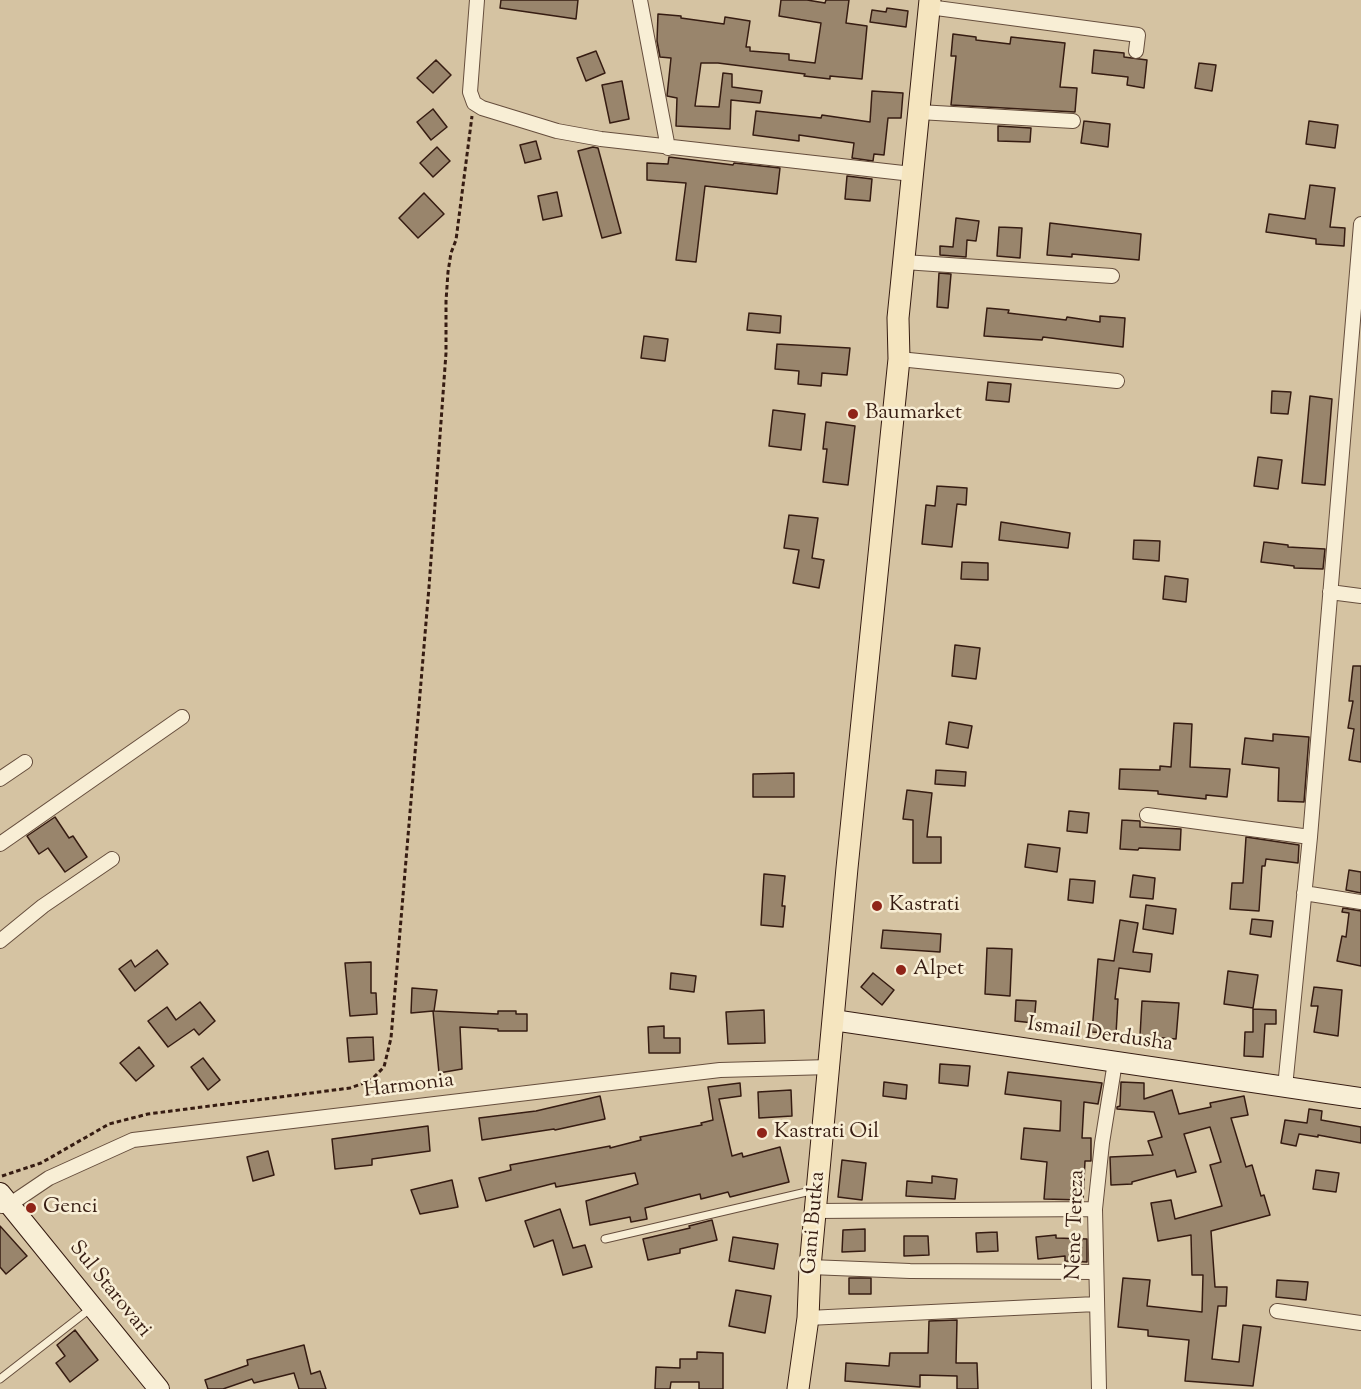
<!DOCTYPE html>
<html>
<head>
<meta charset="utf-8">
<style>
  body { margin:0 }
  canvas { display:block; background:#f5e5bf }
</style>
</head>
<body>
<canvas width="1361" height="1389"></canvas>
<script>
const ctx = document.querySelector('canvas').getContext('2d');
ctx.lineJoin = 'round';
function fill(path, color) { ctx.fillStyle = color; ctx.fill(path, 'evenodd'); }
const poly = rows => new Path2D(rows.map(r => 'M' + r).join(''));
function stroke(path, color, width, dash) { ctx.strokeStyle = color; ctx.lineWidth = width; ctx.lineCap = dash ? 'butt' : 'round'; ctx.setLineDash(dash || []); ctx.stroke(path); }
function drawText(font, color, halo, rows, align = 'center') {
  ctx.font = font + ' "Sorts Mill Goudy",serif'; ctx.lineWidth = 5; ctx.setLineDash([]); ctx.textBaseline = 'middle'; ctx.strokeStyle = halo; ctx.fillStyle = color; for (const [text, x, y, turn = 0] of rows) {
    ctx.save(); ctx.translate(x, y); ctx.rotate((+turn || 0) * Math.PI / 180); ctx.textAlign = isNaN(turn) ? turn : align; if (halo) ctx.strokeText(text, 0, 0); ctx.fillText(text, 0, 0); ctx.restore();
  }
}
fill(poly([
  [0,0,1361,0,1361,1389,0,1389]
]), '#d5c3a2');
const building = poly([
  [501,0,578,0,576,19,500,8,501,0],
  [781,0,807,0,825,3,826,0,849,0,846,23,867,26,862,79,830,76,830,79,804,76,805,74,718,63,701,63,695,106,719,107,723,73,732,74,732,87,762,91,760,103,731,100,730,129,676,126,677,98,667,96,671,58,660,57,657,41,658,14,681,16,681,18,724,24,725,17,750,21,746,47,750,47,750,51,789,54,789,60,815,63,821,23,779,16,781,0],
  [887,8,908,11,906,27,870,22,872,10,886,12,887,8],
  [953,34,976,37,976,40,1010,44,1011,37,1065,43,1060,87,1077,88,1075,112,951,105,956,56,951,56,953,34],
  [1094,50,1124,53,1124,57,1147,60,1144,88,1127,85,1128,77,1092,73,1094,50],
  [596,51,605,73,586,81,577,58,596,51],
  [436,60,451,75,433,93,417,78,436,60],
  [1199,63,1216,65,1212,91,1195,88,1199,63],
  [622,81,629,119,610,123,602,85,622,81],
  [872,91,903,93,901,118,888,118,884,155,874,154,873,161,852,158,854,143,799,135,799,141,753,135,756,111,821,118,822,115,870,122,872,91],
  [433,109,447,127,431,140,417,122,433,109],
  [1084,121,1110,124,1108,147,1081,143,1084,121],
  [1309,121,1338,125,1335,148,1306,144,1309,121],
  [998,126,1031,128,1030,142,998,141,998,126],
  [536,141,541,159,525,163,520,145,536,141],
  [437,147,450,161,433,177,420,163,437,147],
  [593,147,598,148,621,233,602,238,578,151,593,147],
  [669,157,733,165,734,163,780,168,777,194,705,186,696,262,676,260,686,183,647,180,647,163,668,164,669,157],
  [847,176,872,179,870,201,845,199,847,176],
  [1310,185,1335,188,1330,227,1345,228,1344,246,1316,244,1316,239,1266,232,1269,214,1305,219,1310,185],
  [557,192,562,216,543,220,538,196,557,192],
  [424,193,444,214,418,238,399,218,424,193],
  [956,218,979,221,976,241,967,240,966,257,940,255,940,246,953,247,956,218],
  [1050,223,1141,234,1139,260,1072,254,1072,257,1047,255,1050,223],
  [999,227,1022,228,1020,258,997,256,999,227],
  [939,273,951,274,948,308,937,307,939,273],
  [987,308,1009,310,1008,313,1066,320,1067,317,1100,322,1100,316,1125,318,1123,347,1043,337,1042,340,984,336,987,308],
  [749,313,781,316,780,333,747,330,749,313],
  [644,336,668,339,665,361,641,358,644,336],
  [777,344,850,348,847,375,822,373,821,386,798,384,799,371,775,369,777,344],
  [988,382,1011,384,1009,402,986,400,988,382],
  [1272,391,1291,392,1288,414,1271,413,1272,391],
  [1310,396,1332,399,1325,485,1302,483,1310,396],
  [773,410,805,414,801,450,769,446,773,410],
  [826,422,855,426,848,485,823,482,827,449,823,449,826,422],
  [1258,457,1282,460,1278,489,1254,486,1258,457],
  [937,486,967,488,966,505,957,504,952,547,922,544,926,505,935,506,937,486],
  [789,515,818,518,812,558,824,560,819,588,793,583,799,550,784,548,789,515],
  [1001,522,1070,533,1068,548,999,540,1001,522],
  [1134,540,1160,541,1159,561,1133,559,1134,540],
  [1264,542,1288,545,1288,547,1325,549,1323,569,1294,568,1294,566,1261,562,1264,542],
  [962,562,988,563,988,580,961,579,962,562],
  [1165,576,1188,579,1186,602,1163,599,1165,576],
  [955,645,980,648,976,679,952,676,955,645],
  [1353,666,1361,666,1361,762,1349,760,1354,729,1348,728,1353,701,1349,701,1353,666],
  [949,722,972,726,968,748,946,744,949,722],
  [1174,723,1192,724,1190,767,1230,769,1227,797,1206,795,1206,799,1158,794,1158,791,1119,789,1120,769,1160,770,1160,766,1171,767,1174,723],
  [1273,734,1309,737,1304,802,1278,801,1279,768,1242,764,1245,738,1273,741,1273,734],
  [936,770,966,772,965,786,935,784,936,770],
  [794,773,794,797,753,797,753,774,794,773],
  [907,790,932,793,927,837,941,837,941,863,913,863,913,820,903,819,907,790],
  [1069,811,1089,813,1087,833,1067,831,1069,811],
  [55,817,69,838,73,836,87,857,65,872,48,848,39,854,27,836,55,817],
  [1122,820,1140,821,1140,827,1181,829,1180,850,1139,848,1138,850,1120,849,1122,820],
  [1246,837,1299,845,1298,863,1266,859,1265,866,1262,866,1259,911,1230,909,1232,883,1243,883,1246,837],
  [1028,844,1060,848,1057,872,1025,867,1028,844],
  [1349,870,1361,872,1361,893,1346,890,1349,870],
  [764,874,785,876,782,906,785,906,783,927,761,925,764,874],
  [1133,875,1155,878,1153,899,1130,897,1133,875],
  [1070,879,1095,881,1093,903,1068,900,1070,879],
  [1146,905,1176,909,1173,934,1143,929,1146,905],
  [1343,908,1361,911,1361,966,1337,961,1342,936,1346,937,1349,913,1342,912,1343,908],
  [1252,919,1273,921,1271,937,1250,934,1252,919],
  [1120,920,1138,923,1133,952,1152,954,1150,972,1119,968,1115,999,1118,999,1116,1034,1092,1032,1098,959,1114,961,1120,920],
  [883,930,941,934,940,952,881,948,883,930],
  [987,948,1012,949,1010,996,985,994,987,948],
  [157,950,168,964,135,991,119,969,131,960,135,967,157,950],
  [371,962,371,993,376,993,377,1014,350,1016,345,963,371,962],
  [1228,971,1258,975,1253,1008,1224,1004,1228,971],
  [671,973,696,976,694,992,670,989,671,973],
  [873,973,894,990,882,1005,861,987,873,973],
  [1314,987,1342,990,1338,1036,1314,1032,1318,1006,1311,1006,1314,987],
  [412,988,437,990,434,1011,498,1014,498,1011,516,1011,516,1014,527,1014,527,1031,498,1031,498,1029,460,1027,462,1069,439,1073,433,1011,411,1013,412,988],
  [1016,1000,1036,1001,1034,1023,1015,1021,1016,1000],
  [1142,1001,1179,1003,1176,1039,1140,1036,1142,1001],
  [200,1002,215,1021,199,1035,194,1029,168,1047,148,1021,167,1007,176,1020,200,1002],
  [1253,1009,1276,1010,1276,1024,1265,1024,1263,1057,1244,1056,1245,1032,1253,1032,1253,1009],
  [764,1010,765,1043,728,1044,726,1012,764,1010],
  [664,1026,664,1038,680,1038,680,1053,649,1053,648,1027,664,1026],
  [373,1037,374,1060,349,1062,347,1038,373,1037],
  [139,1047,154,1066,136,1081,120,1063,139,1047],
  [203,1058,220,1080,208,1090,191,1067,203,1058],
  [940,1064,970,1066,968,1086,939,1083,940,1064],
  [1008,1072,1102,1083,1098,1104,1084,1102,1082,1138,1091,1138,1091,1161,1085,1161,1083,1200,1044,1199,1047,1162,1021,1159,1024,1128,1060,1131,1061,1101,1005,1094,1008,1072],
  [884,1082,907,1085,906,1099,883,1096,884,1082],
  [1121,1082,1144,1083,1144,1099,1172,1090,1179,1114,1211,1107,1210,1103,1244,1096,1248,1115,1231,1118,1246,1167,1252,1165,1261,1196,1264,1195,1270,1215,1211,1231,1215,1287,1227,1287,1226,1306,1218,1306,1212,1359,1239,1362,1243,1325,1261,1327,1253,1386,1185,1381,1189,1340,1148,1336,1148,1330,1118,1327,1123,1278,1150,1280,1147,1306,1202,1312,1203,1275,1192,1275,1191,1235,1158,1241,1151,1203,1171,1200,1175,1219,1222,1206,1210,1165,1221,1162,1210,1127,1184,1134,1196,1172,1177,1177,1175,1170,1132,1182,1132,1184,1111,1185,1110,1157,1153,1155,1148,1141,1162,1137,1154,1112,1117,1109,1117,1107,1120,1106,1121,1082],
  [740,1083,741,1096,719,1099,732,1156,742,1153,743,1157,780,1147,789,1182,730,1197,728,1192,701,1199,700,1194,645,1208,647,1219,631,1222,630,1217,590,1225,586,1201,638,1184,635,1173,556,1187,555,1183,486,1201,479,1178,511,1170,510,1165,610,1146,610,1148,641,1140,640,1137,702,1125,701,1123,713,1120,708,1087,740,1083],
  [791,1090,792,1116,759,1118,758,1092,791,1090],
  [600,1096,605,1119,555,1130,554,1129,482,1140,479,1118,536,1111,600,1096],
  [1309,1109,1322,1111,1321,1120,1361,1127,1361,1143,1318,1135,1318,1137,1299,1134,1296,1146,1281,1143,1285,1120,1307,1123,1309,1109],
  [428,1126,430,1151,372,1159,372,1165,335,1169,332,1139,428,1126],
  [268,1151,274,1175,253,1181,247,1157,268,1151],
  [842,1160,866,1163,862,1200,838,1197,842,1160],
  [1316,1170,1339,1173,1336,1192,1313,1189,1316,1170],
  [932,1176,957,1179,955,1199,906,1196,907,1181,932,1183,932,1176],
  [452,1180,458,1207,420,1214,411,1190,452,1180],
  [560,1209,573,1248,585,1245,592,1267,563,1275,553,1240,534,1247,525,1221,560,1209],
  [712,1220,717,1240,680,1249,680,1253,648,1260,643,1239,690,1228,689,1226,712,1220],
  [0,1226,27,1256,6,1274,0,1267,0,1226],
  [865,1229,865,1251,842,1252,843,1230,865,1229],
  [997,1232,998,1251,977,1252,976,1233,997,1232],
  [1056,1235,1056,1238,1087,1239,1087,1262,1065,1261,1065,1256,1038,1259,1036,1237,1056,1235],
  [904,1236,928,1236,929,1255,904,1256,904,1236],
  [733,1237,778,1244,774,1269,729,1261,733,1237],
  [849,1278,871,1278,871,1294,849,1294,849,1278],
  [1277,1280,1308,1282,1306,1300,1276,1297,1277,1280],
  [736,1290,771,1296,765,1333,729,1326,736,1290],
  [957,1320,956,1363,977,1363,978,1389,957,1389,957,1376,920,1375,920,1387,845,1381,846,1363,889,1366,890,1353,928,1353,929,1321,957,1320],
  [75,1330,98,1360,70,1382,56,1363,65,1356,57,1345,75,1330],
  [304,1345,311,1374,320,1371,326,1389,299,1389,294,1373,254,1383,252,1379,223,1389,208,1389,205,1380,248,1365,247,1360,304,1345],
  [697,1352,723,1353,723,1389,699,1389,699,1382,671,1382,670,1389,655,1389,656,1367,680,1368,680,1359,697,1359,697,1352]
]);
fill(building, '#99856c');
stroke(building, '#361c12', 1.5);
const service = poly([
  [605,1239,815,1190],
  [0,1379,90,1309]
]);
const minor = poly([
  [477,0,470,92,474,103,482,108,557,131,601,139,912,174],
  [640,0,668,148],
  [929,7,1138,35,1136,51],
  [919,112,1073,121],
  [904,262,1112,276],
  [899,359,1117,381],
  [1330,592,1361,596],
  [0,779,25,762],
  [1147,815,1310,837],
  [0,844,182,717],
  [1304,893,1361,902],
  [0,941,43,906,112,859],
  [1285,1087,1310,837,1361,224],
  [2,1206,9,1205,49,1178,133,1140,720,1070,830,1067],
  [815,1211,1095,1209],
  [810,1267,910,1271,1096,1272],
  [1277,1311,1361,1323],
  [808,1318,1096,1304],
  [1099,1389,1095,1209,1102,1143,1115,1062]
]);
const secondary = poly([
  [833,1020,1361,1098],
  [0,1193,159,1389]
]);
const primary = poly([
  [798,1389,808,1318,810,1267,847,868,899,359,898,318,930,0]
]);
stroke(service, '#664e3d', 9);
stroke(minor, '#664e3d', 16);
stroke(secondary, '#361c12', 22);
stroke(primary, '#361c12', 23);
stroke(poly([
  [2,1176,41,1163,109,1124,148,1114,350,1088,370,1081,384,1067,391,1038,429,587,446,353,446,301,448,272,451,253,456,240,472,116]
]), '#361c12', 3, [4.5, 3]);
stroke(service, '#f8eed5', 7);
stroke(minor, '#f8eed5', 14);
stroke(secondary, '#f8eed5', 20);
stroke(primary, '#f5e5bf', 21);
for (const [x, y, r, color] of [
  [853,414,6,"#8f2418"],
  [877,906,6,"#8f2418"],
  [901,970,6,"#8f2418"],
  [762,1133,6,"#8f2418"],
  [31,1208,6,"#8f2418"]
]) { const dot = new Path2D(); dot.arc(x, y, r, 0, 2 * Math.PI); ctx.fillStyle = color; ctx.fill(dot); stroke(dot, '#f8eed5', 2); }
drawText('21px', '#361c12', '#f8eed5', [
  ["Baumarket",865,414],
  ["Kastrati",889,906],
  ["Alpet",913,970],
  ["Kastrati Oil",774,1133],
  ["Genci",43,1208]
], 'left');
drawText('21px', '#361c12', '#f8eed5', [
  ["Ismail Derdusha",1100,1036,8],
  ["Harmonia",409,1087,-7],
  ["Gani Butka",815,1223,-85],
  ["Nene Tereza",1077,1225,-88],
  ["Sul Starovari",109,1290,51]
]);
</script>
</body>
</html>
